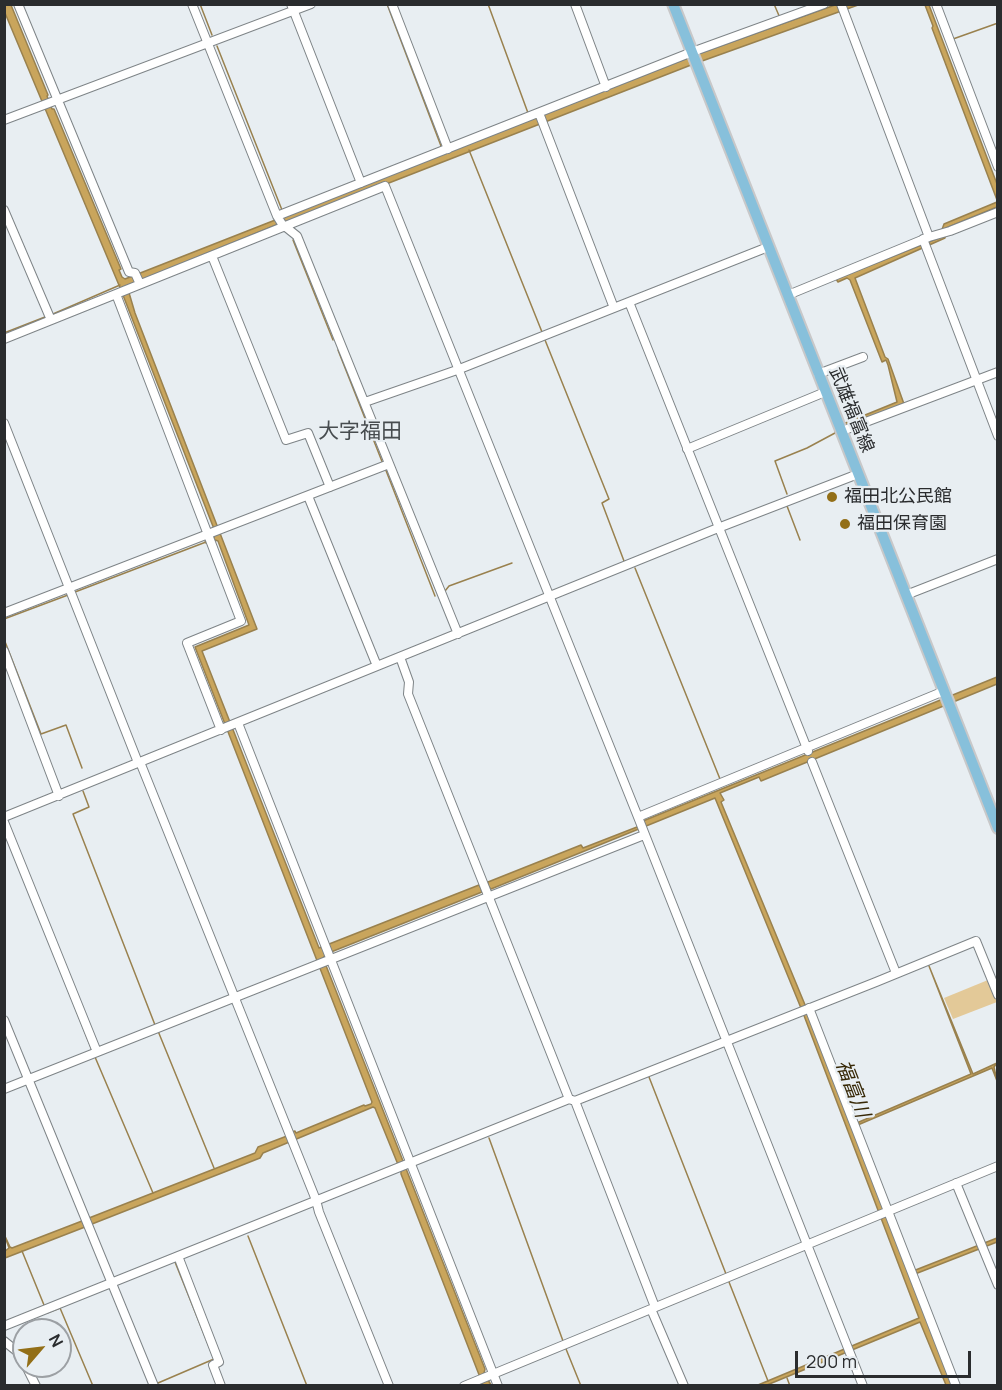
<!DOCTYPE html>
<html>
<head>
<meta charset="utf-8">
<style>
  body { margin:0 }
  #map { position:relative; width:1002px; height:1390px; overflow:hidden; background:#e8eef2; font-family:Manrope,sans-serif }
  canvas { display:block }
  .frame { position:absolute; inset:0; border:6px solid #2a2c2e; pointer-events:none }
  .north { position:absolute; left:12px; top:1318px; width:60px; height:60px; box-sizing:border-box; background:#e8eef2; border:2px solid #9ca0a4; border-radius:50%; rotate:62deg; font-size:16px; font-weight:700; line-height:24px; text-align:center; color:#2a2c2e }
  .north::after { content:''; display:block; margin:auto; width:21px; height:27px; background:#936f17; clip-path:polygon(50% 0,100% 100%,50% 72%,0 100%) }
  .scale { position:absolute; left:795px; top:1351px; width:176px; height:27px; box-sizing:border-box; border:3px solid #2a2c2e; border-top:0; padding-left:8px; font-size:18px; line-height:21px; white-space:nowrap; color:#2a2c2e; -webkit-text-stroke:4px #e8eef2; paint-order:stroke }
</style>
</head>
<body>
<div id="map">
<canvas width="1002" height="1390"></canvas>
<div class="frame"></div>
<div class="north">N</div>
<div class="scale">200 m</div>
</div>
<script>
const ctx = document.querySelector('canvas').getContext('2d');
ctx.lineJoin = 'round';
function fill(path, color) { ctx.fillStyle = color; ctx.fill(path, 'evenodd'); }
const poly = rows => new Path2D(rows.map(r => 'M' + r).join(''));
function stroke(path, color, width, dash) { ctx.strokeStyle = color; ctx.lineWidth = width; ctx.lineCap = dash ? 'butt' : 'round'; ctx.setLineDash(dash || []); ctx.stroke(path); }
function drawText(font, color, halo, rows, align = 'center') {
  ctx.font = font + ' Manrope,"Noto Sans JP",sans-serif'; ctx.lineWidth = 4.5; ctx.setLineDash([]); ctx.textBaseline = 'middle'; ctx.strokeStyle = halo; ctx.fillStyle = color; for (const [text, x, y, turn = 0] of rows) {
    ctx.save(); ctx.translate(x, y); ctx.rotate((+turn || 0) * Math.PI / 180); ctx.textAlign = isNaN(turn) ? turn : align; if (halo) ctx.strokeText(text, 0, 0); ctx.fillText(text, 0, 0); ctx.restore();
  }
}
fill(poly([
  [988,980,997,1002,953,1019,944,998]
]), '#e3c998');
const water = poly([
  [5,5,11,5,48,95,47,96,52,109,54,109,121,269,119,270,122,277,125,279,698,54,835,5,858,5,691,65,289,222,276,225,127,286,135,313,257,629,202,651,319,948,479,885,480,887,488,884,488,882,581,845,583,848,637,827,643,821,997,677,997,684,761,781,759,777,720,793,724,800,721,802,808,1012,852,1125,971,1074,929,966,973,1074,997,1063,994,1067,997,1081,992,1068,853,1127,913,1271,997,1238,997,1242,915,1274,953,1385,946,1385,920,1322,767,1385,758,1385,919,1318,803,1013,715,798,491,889,489,887,481,890,482,892,326,954,323,958,485,1369,484,1373,491,1385,483,1385,401,1174,401,1172,375,1108,373,1107,263,1153,260,1158,92,1224,84,1225,85,1227,5,1258,5,1251,9,1248,4,1234,10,1247,12,1248,82,1221,83,1223,90,1220,89,1218,255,1153,258,1147,287,1136,291,1132,295,1131,296,1133,364,1105,365,1106,371,1104,372,1102,195,647,249,625,218,541,215,540,206,543,205,542,214,538,214,529,121,290,5,13,5,5],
  [925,5,929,5,997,184,997,200,932,28,933,26,925,5],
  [997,202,997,207,946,228,945,238,855,278,885,357,888,359,904,404,845,428,843,424,897,402,888,365,886,360,882,362,850,280,847,278,838,282,836,279,939,238,944,224,997,202]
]);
fill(water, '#c9a55c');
stroke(water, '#99814e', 1.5);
stroke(poly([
  [200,4,212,35],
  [387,4,441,146],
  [488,4,528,113],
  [774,4,780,18],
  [953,39,998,23],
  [217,46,282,210],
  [469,150,542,332],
  [293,240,333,340],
  [53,314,120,285],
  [4,333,45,317],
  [545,340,609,499,602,503,624,561],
  [338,350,383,464],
  [385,468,435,596],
  [787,494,775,461,807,448,835,433,835,430],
  [787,506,800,540],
  [635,568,720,779],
  [445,591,449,586,512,563],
  [75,592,206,542],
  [4,619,68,595],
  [4,639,41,734,66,725,82,768],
  [83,791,89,807,73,814,155,1025],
  [59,967,92,1050],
  [158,1031,214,1168],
  [95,1057,153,1193],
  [649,1077,726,1274],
  [489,1138,563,1341],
  [248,1236,307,1386],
  [22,1251,44,1305],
  [729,1282,768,1381],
  [47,1313,60,1308,93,1386],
  [566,1349,581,1386],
  [787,1378,790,1386],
  [158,1383,214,1359,175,1262]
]), '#99814e', 1.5);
const minor = poly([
  [18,4,129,272,135,273,140,284],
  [192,4,277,216,282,224,297,236,458,634],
  [291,4,361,183],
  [392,4,448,149],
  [575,4,606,87],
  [841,4,929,237],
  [936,4,998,167],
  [539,113,614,308],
  [4,120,311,4],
  [4,210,51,320],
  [277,216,692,52,824,4],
  [923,239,998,436],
  [212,256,286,440,308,433,330,487],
  [116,294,241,621,187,643,221,730],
  [788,295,929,237,950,231,998,212],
  [629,302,808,751],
  [4,339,385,186,638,817,863,1386],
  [818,374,863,357],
  [365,402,457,370,768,247],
  [4,423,137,760,140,762,316,1200,319,1212,389,1386],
  [842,431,998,372],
  [687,449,825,392],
  [308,496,377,666],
  [906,595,998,559],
  [4,613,389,464],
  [4,651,59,796],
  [400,657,409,682,408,694,569,1099],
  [238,723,498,1386],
  [812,762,896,973],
  [4,817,718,528,858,474],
  [638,817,944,691],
  [4,822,97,1052],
  [809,1008,956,1386],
  [4,1020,154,1386],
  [4,1089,644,835],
  [575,1101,655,1307],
  [956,1183,998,1285],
  [178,1256,219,1362,213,1365,221,1386],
  [651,1309,684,1386],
  [4,1326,569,1099,575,1101,876,982,976,941,998,995],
  [4,1341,19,1353,24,1361],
  [26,1366,36,1386],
  [464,1386,998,1166]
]);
const major = poly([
  [673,4,998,828]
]);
stroke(minor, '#7e8487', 10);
stroke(major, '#c8c8c9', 14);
stroke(minor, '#fff', 8);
stroke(major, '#87c0db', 10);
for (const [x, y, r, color] of [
  [832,497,6,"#936f17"],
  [845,524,6,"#936f17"]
]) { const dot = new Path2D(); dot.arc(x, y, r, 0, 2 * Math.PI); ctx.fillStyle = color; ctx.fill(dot); stroke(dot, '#e8eef2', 2); }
drawText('18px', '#2a2c2e', '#e8eef2', [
  ["武雄福富線",851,410,68]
]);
drawText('18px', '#2a2c2e', '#e8eef2', [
  ["福田北公民館",844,497],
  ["福田保育園",857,524]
], 'left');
drawText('italic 20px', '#372806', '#e8eef2', [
  ["福富川",852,1089,69]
]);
drawText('21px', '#474c4f', '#e8eef2', [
  ["大字福田",360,432]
]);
</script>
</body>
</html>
